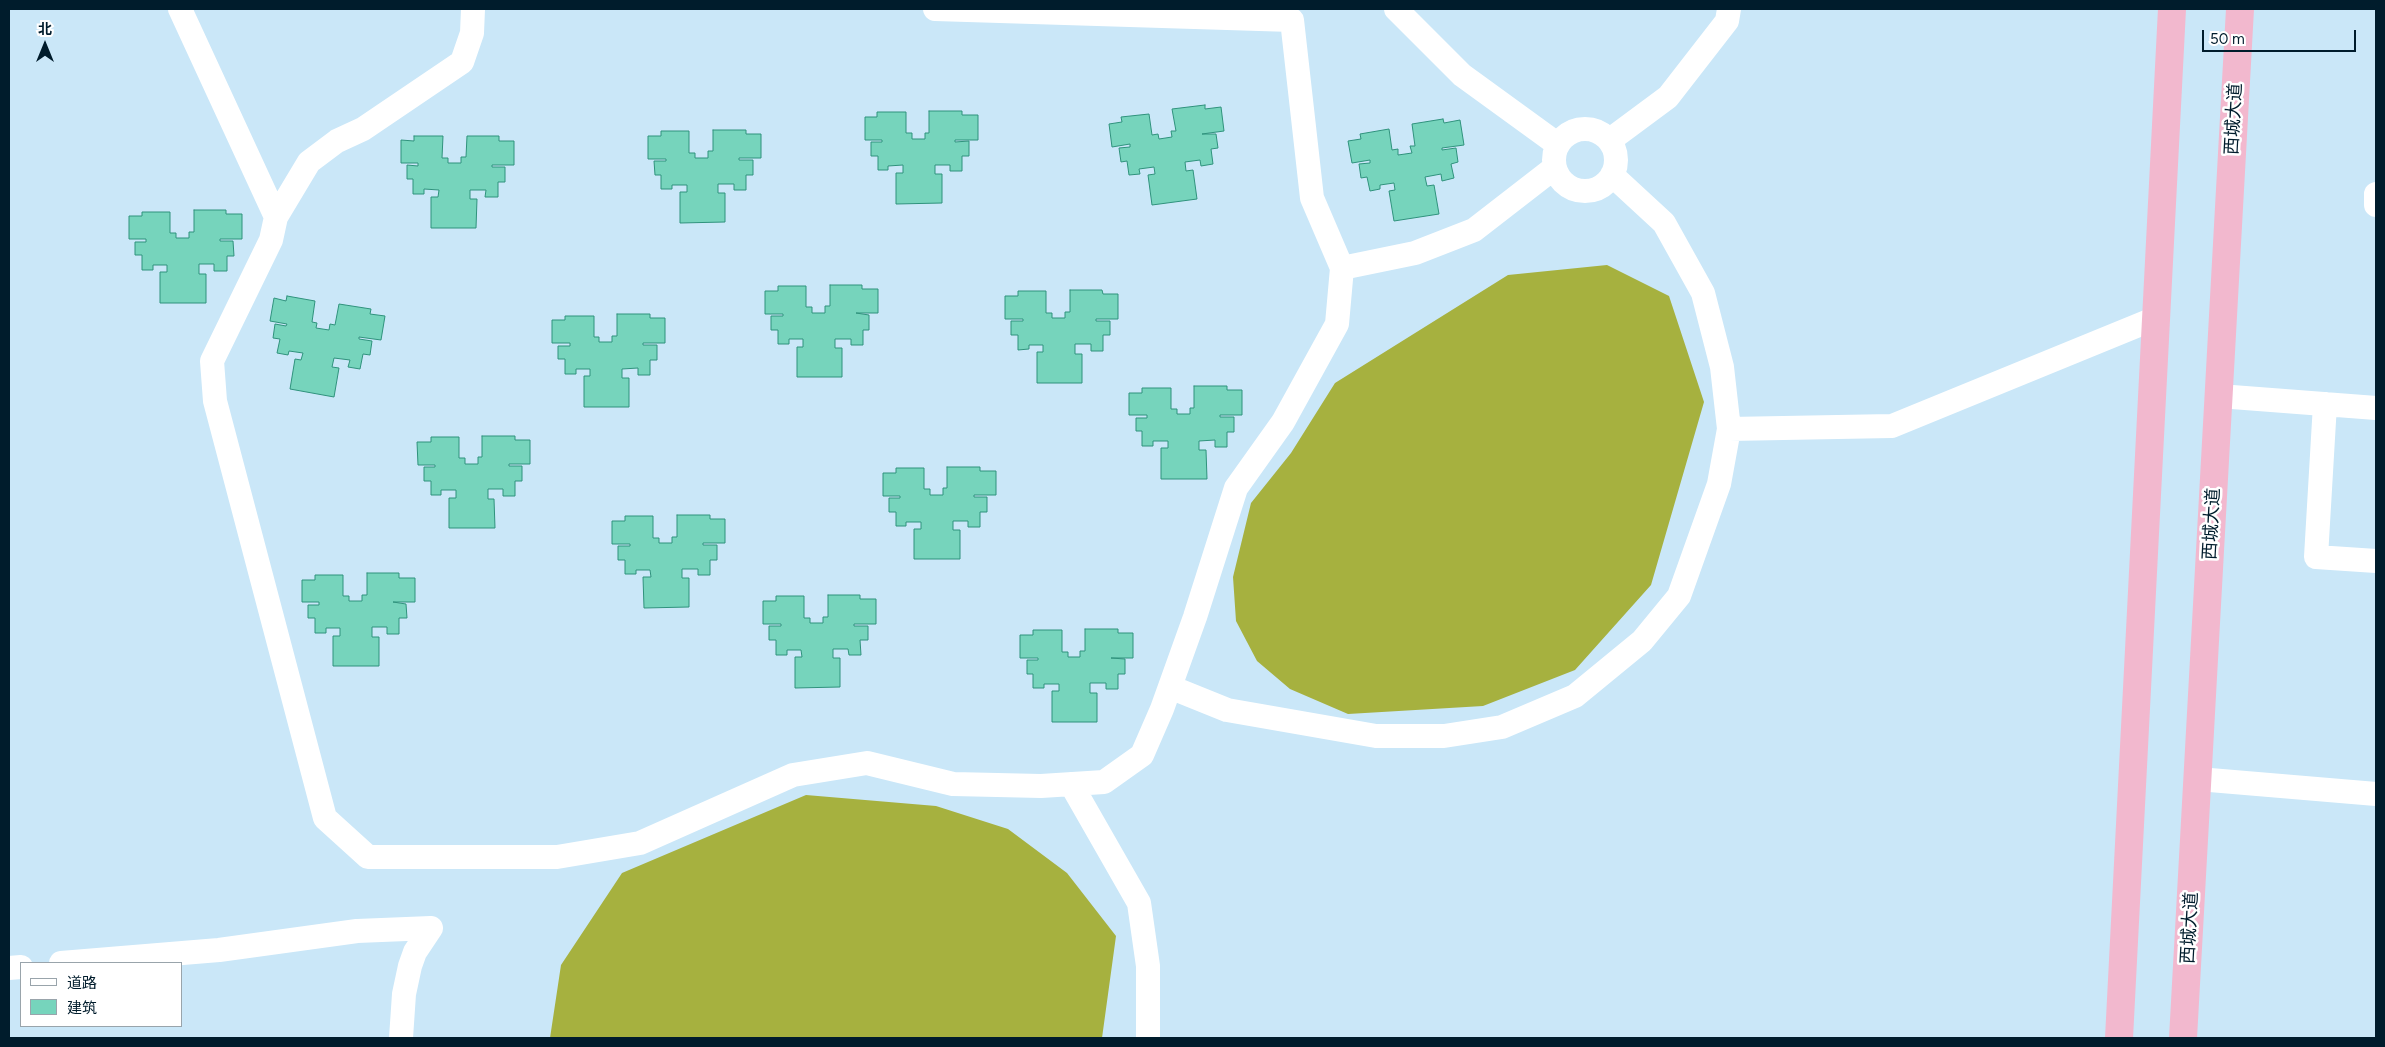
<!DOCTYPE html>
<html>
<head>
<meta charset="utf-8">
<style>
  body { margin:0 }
  #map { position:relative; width:2385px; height:1047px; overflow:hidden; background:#cae7f8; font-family:Figtree,"Noto Sans SC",sans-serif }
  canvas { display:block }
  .frame { position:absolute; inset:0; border:10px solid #001c2c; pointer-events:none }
  .legend { position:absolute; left:20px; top:962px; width:162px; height:65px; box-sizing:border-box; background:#fff; border:1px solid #99a4ab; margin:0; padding:6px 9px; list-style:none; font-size:15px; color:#001c2c }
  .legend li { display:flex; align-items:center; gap:10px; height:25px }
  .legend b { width:25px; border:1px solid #99a4ab }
  .north { position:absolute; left:20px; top:20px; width:50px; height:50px; -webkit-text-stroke:4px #fff; paint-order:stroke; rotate:0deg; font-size:14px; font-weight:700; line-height:20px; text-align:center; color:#001c2c }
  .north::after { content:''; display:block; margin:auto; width:18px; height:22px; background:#001c2c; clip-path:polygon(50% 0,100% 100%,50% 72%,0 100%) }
  .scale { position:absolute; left:2202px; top:30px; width:154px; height:22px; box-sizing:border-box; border:2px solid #001c2c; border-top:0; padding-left:6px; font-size:15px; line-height:18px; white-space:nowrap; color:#001c2c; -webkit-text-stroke:4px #fff; paint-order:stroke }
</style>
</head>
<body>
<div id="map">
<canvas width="2385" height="1047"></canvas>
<div class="frame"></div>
<ul class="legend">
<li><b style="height:6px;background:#fff"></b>道路</li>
<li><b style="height:14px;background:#76d4bc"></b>建筑</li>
</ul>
<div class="north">北</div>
<div class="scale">50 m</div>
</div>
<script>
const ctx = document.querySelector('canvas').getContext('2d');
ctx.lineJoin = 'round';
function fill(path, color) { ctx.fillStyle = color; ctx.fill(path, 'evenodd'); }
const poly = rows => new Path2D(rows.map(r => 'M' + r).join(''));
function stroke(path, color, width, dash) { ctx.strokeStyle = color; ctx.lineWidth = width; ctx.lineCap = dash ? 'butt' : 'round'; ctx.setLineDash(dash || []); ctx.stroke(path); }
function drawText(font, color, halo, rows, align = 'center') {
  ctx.font = font + ' Figtree,"Noto Sans SC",sans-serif'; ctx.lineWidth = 5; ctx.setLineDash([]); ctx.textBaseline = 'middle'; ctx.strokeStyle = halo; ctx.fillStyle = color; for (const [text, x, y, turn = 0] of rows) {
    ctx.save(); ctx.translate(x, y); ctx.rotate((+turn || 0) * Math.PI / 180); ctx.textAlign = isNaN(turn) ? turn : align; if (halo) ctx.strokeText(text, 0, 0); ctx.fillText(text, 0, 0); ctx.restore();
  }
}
fill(poly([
  [1607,265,1669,296,1704,402,1651,585,1575,670,1483,706,1348,714,1290,689,1257,661,1236,621,1233,577,1251,503,1291,453,1335,383,1508,275],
  [806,795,936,806,1008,829,1067,873,1116,936,1102,1038,550,1038,561,965,622,873]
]), '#a6b13f');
const building = poly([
  [1205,105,1205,109,1221,107,1224,131,1202,134,1216,134,1218,148,1211,149,1213,164,1201,166,1200,160,1185,162,1186,171,1193,170,1197,199,1152,205,1148,175,1155,174,1154,167,1139,169,1140,174,1129,175,1127,161,1121,162,1119,148,1130,147,1130,144,1112,147,1109,124,1122,122,1121,117,1149,114,1152,135,1158,134,1159,139,1172,137,1171,131,1176,131,1172,109,1205,105],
  [929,111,962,111,962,115,978,115,978,140,955,140,955,142,969,141,969,156,962,156,962,171,950,171,950,165,935,165,935,174,942,174,942,203,896,204,896,173,903,173,903,165,888,166,888,170,878,170,878,156,871,156,871,142,882,142,882,140,865,140,865,117,877,117,877,112,906,112,906,133,912,133,912,139,925,139,925,133,929,133,929,111],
  [1443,119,1444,123,1460,120,1464,145,1442,148,1442,150,1456,148,1458,162,1451,164,1454,178,1442,181,1441,174,1425,177,1427,186,1434,185,1439,214,1394,221,1389,191,1395,190,1394,183,1380,185,1380,189,1370,191,1367,177,1361,178,1359,164,1370,163,1370,160,1352,163,1348,141,1361,139,1360,134,1389,129,1392,150,1398,149,1398,155,1412,153,1410,146,1415,146,1412,124,1443,119],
  [713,130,746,130,746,134,761,134,761,158,739,158,739,160,753,160,753,175,746,175,746,190,734,190,734,184,718,184,718,193,725,193,725,222,680,223,680,192,687,192,687,185,672,185,672,189,661,189,661,175,655,175,654,161,666,161,666,159,648,159,648,136,661,136,661,131,689,131,689,153,695,153,695,158,708,158,708,151,713,151,713,130],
  [414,136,443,136,442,158,448,158,448,163,461,163,461,157,466,157,467,136,499,136,499,141,514,141,514,165,492,165,492,167,505,167,505,182,498,182,498,197,485,197,486,190,470,190,470,199,477,199,476,228,431,228,431,197,438,197,439,190,424,189,424,194,413,194,413,179,407,179,407,165,418,166,418,163,401,163,401,140,414,141,414,136],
  [194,210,226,210,226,214,242,214,242,239,220,239,220,241,233,241,234,256,227,256,227,271,214,271,214,264,199,264,199,274,206,274,206,303,160,303,160,272,167,272,167,265,153,265,153,270,142,270,142,255,135,255,135,242,146,242,146,239,129,239,129,216,142,216,142,212,170,212,170,233,176,233,176,238,189,238,189,232,194,232,194,210],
  [830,285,862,285,862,289,878,289,878,313,856,313,869,315,869,330,863,330,863,345,851,345,851,339,835,339,835,348,842,348,842,377,797,377,797,347,803,347,803,339,789,339,789,344,778,344,778,330,771,330,771,316,783,316,783,314,765,314,765,291,778,291,778,286,806,286,806,307,812,307,812,313,825,313,825,306,830,306,830,285],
  [1070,290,1102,290,1103,294,1118,294,1118,319,1096,319,1096,321,1110,321,1110,335,1103,335,1103,351,1091,351,1091,344,1075,344,1075,354,1082,354,1082,383,1037,383,1037,352,1043,352,1043,345,1029,345,1029,349,1018,350,1018,335,1011,335,1011,321,1023,321,1023,319,1005,319,1005,296,1018,296,1018,291,1046,291,1046,313,1052,313,1052,318,1065,318,1065,312,1070,312,1070,290],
  [287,296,315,301,312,322,317,323,316,328,329,330,330,324,335,325,339,304,371,309,370,314,385,316,381,340,359,337,359,339,372,341,370,355,363,354,360,369,348,367,350,360,334,358,332,367,339,368,334,397,290,389,295,359,301,360,303,353,289,351,288,355,277,353,280,339,273,338,275,324,286,326,287,324,270,321,274,298,286,301,287,296],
  [617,314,650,314,650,318,665,318,665,343,643,343,643,345,657,345,657,360,650,360,650,375,638,375,638,368,622,369,622,378,629,378,629,407,584,407,584,376,590,376,590,369,576,369,576,374,565,374,565,359,558,359,558,346,570,346,570,343,552,343,552,320,565,320,565,316,594,316,594,337,599,337,599,342,612,342,612,336,617,336,617,314],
  [1194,386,1227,386,1227,390,1242,390,1242,415,1220,415,1220,417,1234,417,1234,432,1227,432,1227,447,1215,447,1215,440,1199,441,1199,450,1206,450,1207,479,1161,479,1161,448,1168,448,1168,441,1153,441,1153,446,1142,446,1142,431,1136,431,1136,418,1147,418,1147,415,1129,415,1129,393,1142,393,1142,388,1171,388,1171,409,1177,409,1177,414,1190,414,1190,408,1194,408,1194,386],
  [482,436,515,436,515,440,530,440,530,464,509,464,509,466,522,466,522,481,515,481,515,496,503,496,503,489,488,489,488,499,494,499,495,528,449,528,449,498,456,498,456,490,441,490,441,495,431,495,431,481,424,481,424,467,435,467,435,465,418,465,417,442,431,442,431,437,459,437,459,458,465,458,465,464,478,464,478,457,482,457,482,436],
  [947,467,980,467,980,471,996,471,996,495,974,495,974,497,987,497,987,512,980,512,980,527,968,527,968,521,953,521,953,530,960,530,960,559,914,559,914,529,921,529,921,522,906,522,906,526,896,526,896,512,889,512,889,498,900,498,900,496,883,496,883,473,896,473,896,468,924,468,924,489,930,489,930,495,943,495,943,488,947,488,947,467],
  [677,515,710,515,710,519,725,519,725,543,703,543,703,545,717,545,717,560,710,560,710,575,698,575,698,569,682,569,682,578,689,578,689,607,644,608,643,577,651,577,650,570,636,570,636,574,625,574,625,560,618,560,618,546,630,546,630,544,612,544,612,521,625,521,625,516,653,516,653,538,659,538,659,543,672,543,672,537,677,537,677,515],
  [367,573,399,573,399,578,415,578,415,602,393,602,406,604,407,618,399,618,399,634,387,634,387,627,372,627,372,637,379,637,379,666,333,666,333,636,340,636,340,628,326,628,326,633,315,633,315,618,308,618,308,605,319,605,319,602,302,602,302,580,315,580,315,575,343,575,343,596,349,596,349,601,362,601,362,595,367,595,367,573],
  [828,595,860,595,860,599,876,599,876,624,854,624,854,626,868,626,868,640,860,640,861,655,849,655,848,649,833,649,833,658,840,658,840,687,795,688,795,657,802,657,801,650,787,650,787,655,776,655,776,640,769,640,769,626,781,626,781,624,763,624,763,601,776,601,776,596,804,596,804,618,810,618,810,623,823,623,823,617,828,617,828,595],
  [1085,629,1118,629,1118,633,1133,633,1133,658,1111,658,1125,659,1125,674,1118,674,1118,689,1106,689,1106,683,1090,683,1090,693,1097,693,1097,722,1052,722,1052,691,1059,691,1059,684,1044,684,1044,688,1033,688,1033,674,1027,674,1027,660,1038,660,1038,658,1020,658,1020,635,1033,635,1033,630,1062,630,1062,652,1068,652,1068,657,1080,657,1080,651,1085,651,1085,629]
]);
fill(building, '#76d4bc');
stroke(building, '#2f927c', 1);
stroke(poly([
  [180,9,276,217],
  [473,9,472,33,462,62,363,129,337,141,309,162,276,217,271,240,212,361,215,401,325,818,368,857,557,857,640,843,793,775,867,763,953,784,1041,786,1104,782,1142,755,1162,709,1195,617,1236,488,1283,422,1337,324,1342,268,1312,198,1292,20,935,9],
  [1396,9,1462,75,1557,144],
  '1554 160a31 31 0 1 1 62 0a31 31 0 1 1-62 0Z',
  [1610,140,1668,97,1727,21,1729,9],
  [1612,175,1664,223,1703,293,1722,367,1729,429,1892,426,2156,318],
  [2376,194,2376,205],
  [1342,268,1415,253,1474,230,1554,168],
  [2219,396,2376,408],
  [2325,404,2316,557,2376,561],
  [1170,687,1227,710,1376,736,1444,736,1502,727,1575,696,1642,641,1679,596,1719,484,1729,429],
  [2198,779,2376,794],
  [1071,784,1139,903,1148,966,1148,1038],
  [61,963,219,950,357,931,431,928],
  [9,968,21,967],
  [401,1038,404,994,410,966,415,952,431,928]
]), '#fff', 24);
stroke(poly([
  [2119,1038,2172,9],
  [2183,1038,2240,9]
]), '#f2b8ce', 28);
drawText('18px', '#001c2c', '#fff', [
  ["西城大道",2234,119,-87],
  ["西城大道",2212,524,-87],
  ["西城大道",2190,928,-87]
]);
</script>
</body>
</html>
